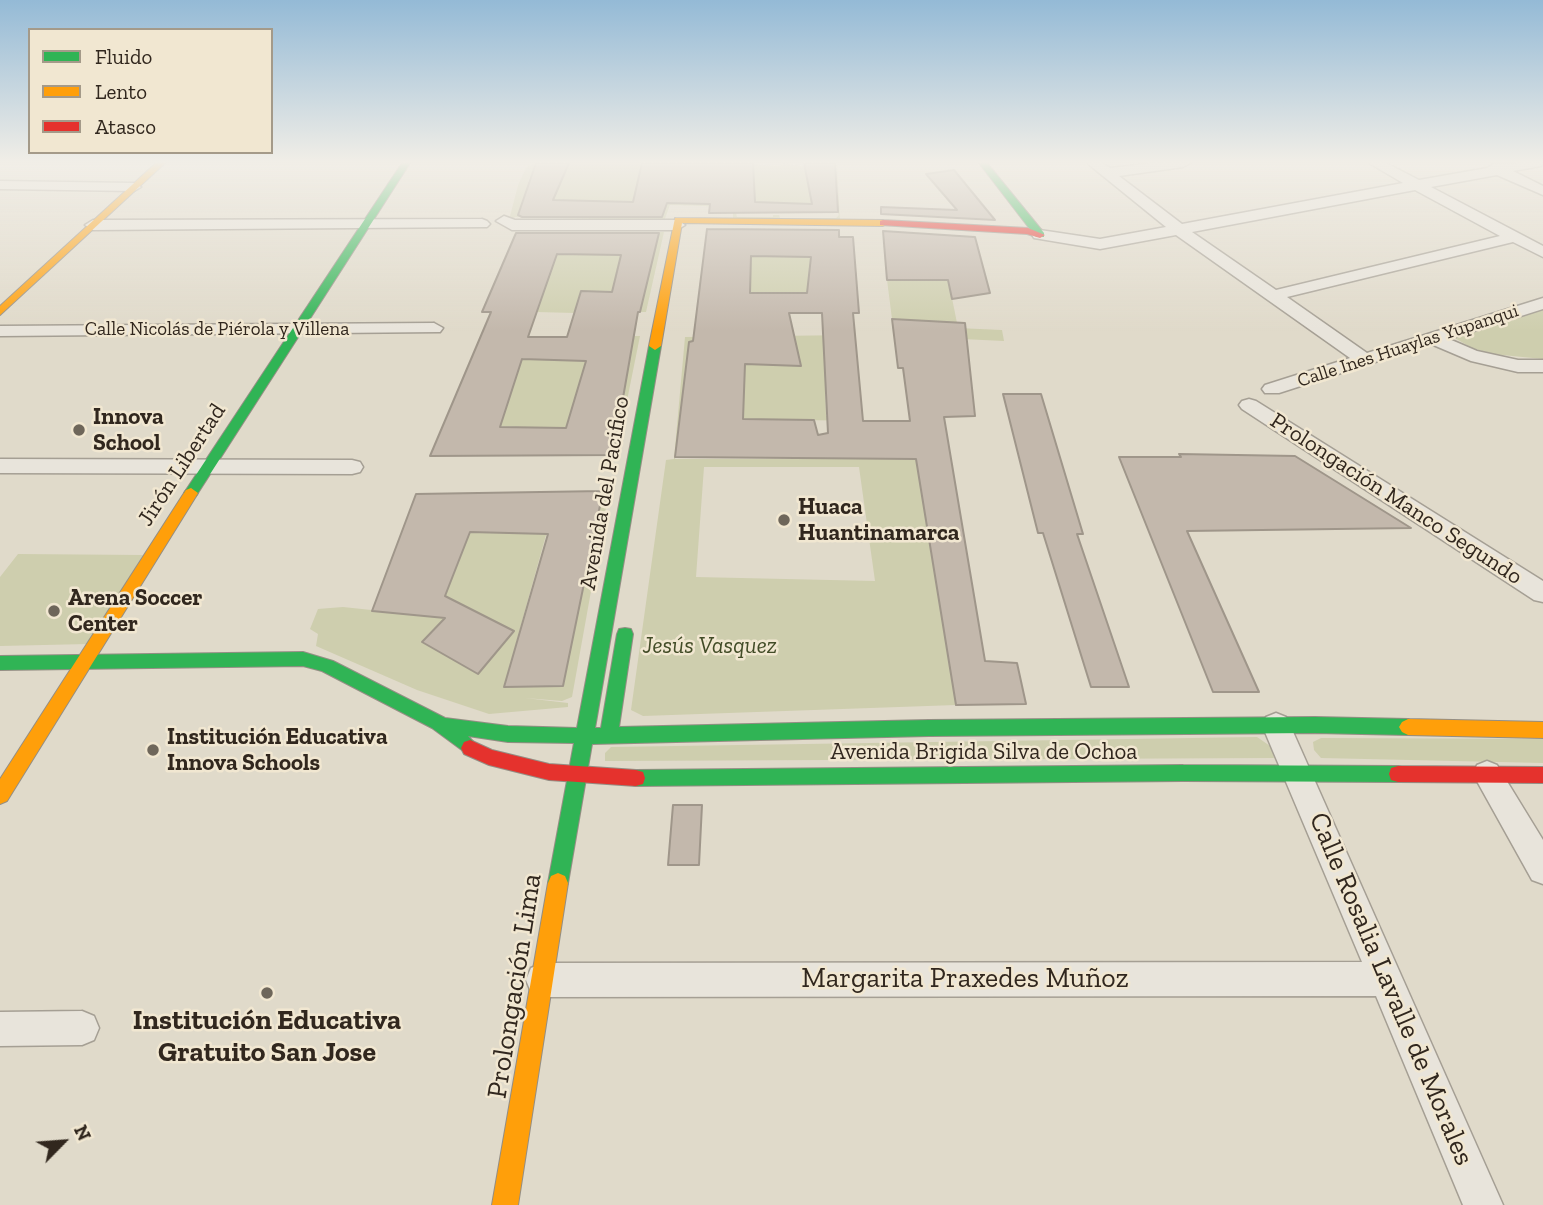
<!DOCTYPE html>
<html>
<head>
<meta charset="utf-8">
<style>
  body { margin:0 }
  #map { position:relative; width:1543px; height:1205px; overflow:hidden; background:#e0daca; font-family:"Zilla Slab",serif }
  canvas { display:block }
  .legend { position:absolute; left:28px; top:28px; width:245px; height:126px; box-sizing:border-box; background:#f1e7d1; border:2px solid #a49a89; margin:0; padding:9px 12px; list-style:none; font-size:21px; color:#31271e }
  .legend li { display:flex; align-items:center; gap:14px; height:35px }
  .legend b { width:35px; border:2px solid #a49a89 }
  .north { position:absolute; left:28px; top:1107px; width:70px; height:70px; -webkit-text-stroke:5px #f1e7d1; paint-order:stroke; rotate:65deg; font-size:19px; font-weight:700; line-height:28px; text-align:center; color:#31271e }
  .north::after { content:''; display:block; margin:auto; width:24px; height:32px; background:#31271e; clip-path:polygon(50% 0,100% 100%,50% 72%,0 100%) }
</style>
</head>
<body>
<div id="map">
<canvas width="1543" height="1205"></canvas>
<ul class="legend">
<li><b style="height:9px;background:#30b455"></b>Fluido</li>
<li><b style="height:9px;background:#ff9f0a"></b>Lento</li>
<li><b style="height:9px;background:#e5322d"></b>Atasco</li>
</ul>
<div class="north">N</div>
</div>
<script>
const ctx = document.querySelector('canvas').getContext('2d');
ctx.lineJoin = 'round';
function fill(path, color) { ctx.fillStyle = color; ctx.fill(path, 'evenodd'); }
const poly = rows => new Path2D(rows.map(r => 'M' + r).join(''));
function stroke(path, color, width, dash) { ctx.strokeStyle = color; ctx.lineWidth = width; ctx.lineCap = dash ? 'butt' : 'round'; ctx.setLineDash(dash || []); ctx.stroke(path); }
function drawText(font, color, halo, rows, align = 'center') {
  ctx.font = font + ' "Zilla Slab",serif'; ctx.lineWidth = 5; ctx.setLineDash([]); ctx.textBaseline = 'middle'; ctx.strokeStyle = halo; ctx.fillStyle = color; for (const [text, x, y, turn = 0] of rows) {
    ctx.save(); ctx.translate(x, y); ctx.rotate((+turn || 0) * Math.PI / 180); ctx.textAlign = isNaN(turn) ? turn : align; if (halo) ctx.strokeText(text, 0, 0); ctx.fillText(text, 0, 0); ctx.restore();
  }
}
fill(poly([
  [532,163,536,163,528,182,544,184,559,179,553,175,554,172,563,172,565,163,662,163,661,166,669,171,682,168,688,172,718,173,725,169,725,172,737,173,747,172,750,169,748,163,774,166,782,165,783,163,801,166,811,163,818,167,812,167,808,170,812,176,818,176,810,178,808,183,810,187,818,190,812,190,811,199,834,202,838,201,837,178,828,177,836,175,837,163,840,221,733,220,733,207,670,205,664,221,516,217,509,220,518,185,526,168],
  [641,182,686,183,686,187,693,187,693,191,680,192,693,196,692,203,664,203,665,209,661,217,518,214,528,188,535,186,542,186,541,190,545,190,547,187,557,186,553,200,548,203,572,201,576,205,583,205,583,203,601,202,601,206,608,206,614,202,628,202,627,208,629,208,630,205,641,205,643,198,639,197,639,192,635,192],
  [712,183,750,184,755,193,751,197,751,203,757,203,757,208,763,202,774,206,799,204,800,209,802,205,813,207,834,205,839,215,836,218,780,218,779,215,773,215,773,217,737,217,735,209,740,204,703,203,704,196,716,192,704,191,704,187,711,187],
  [517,232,664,232,646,312,640,312,658,236,515,237],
  [508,254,621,255,612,292,582,291,575,313,536,312],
  [751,256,811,257,811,293,750,293],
  [930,267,983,268,985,274,947,273,958,328,1002,330,1004,341,941,338,938,322,892,319,887,280,932,280],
  [1543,308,1543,359,1492,354,1472,348,1453,337],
  [856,335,855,338,824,338,826,416,863,417,863,421,743,419,745,364,801,366,795,340,689,342,675,459,916,459,956,705,643,716,631,710,666,460,674,459,685,337],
  [704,467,859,467,875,581,696,577],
  [633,336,640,336,616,455,613,455],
  [594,337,566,428,443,425,447,417,522,359,570,361,575,346],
  [603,491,609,491,572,697,562,701,525,698,568,703,568,707,489,714,417,690,316,646,318,634,310,629,318,609,343,607,437,617,470,532,529,533,541,492,558,492,504,686,563,686],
  [459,603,513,631,514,631,423,642],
  [18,554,143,555,88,644,0,646,0,577],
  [1257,737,1273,748,1274,758,605,761,605,753,611,747],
  [1321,738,1543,739,1543,763,1321,758,1314,750,1313,742]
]), '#ceceae');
const building = poly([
  [536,163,569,163,553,200,633,202,642,163,753,163,755,202,812,204,804,163,835,163,838,212,709,213,710,204,667,203,662,217,522,217,518,215,536,163],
  [954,170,995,220,881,214,881,207,957,210,926,174,954,170],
  [707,229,839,230,839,237,853,237,859,313,853,313,863,421,910,421,903,368,898,368,892,319,965,323,975,416,944,417,985,661,1017,663,1026,704,956,705,916,459,675,457,689,342,693,341,707,229],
  [751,256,811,257,807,293,750,293,751,256],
  [789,313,822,313,828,433,818,435,814,420,743,419,745,364,801,366,789,313],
  [883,231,975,237,990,293,952,299,948,280,887,280,883,231],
  [516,233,659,233,640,312,638,312,613,455,430,456,491,312,482,312,516,233],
  [557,254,621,255,612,292,581,291,567,337,528,337,557,254],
  [522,359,586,361,566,428,500,427,522,359],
  [1003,394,1041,394,1083,534,1077,534,1129,687,1091,687,1043,533,1038,533,1003,394],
  [1179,454,1295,456,1411,528,1187,531,1259,692,1213,692,1119,457,1181,457,1179,454],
  [603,491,563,686,504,687,548,534,470,532,445,596,514,631,478,674,422,642,445,618,372,611,416,494,603,491],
  [673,805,702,805,699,865,668,865,673,805]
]);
fill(building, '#c3b8ac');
stroke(building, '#9f968a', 2);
const street = poly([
  [1087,163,1102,163,1110,168,1153,163,1190,163,1183,167,1119,176,1182,224,1403,183,1369,163,1386,163,1419,180,1487,168,1494,164,1543,163,1541,166,1513,171,1543,186,1543,195,1497,175,1431,187,1543,246,1543,257,1513,242,1287,297,1367,353,1543,298,1543,309,1449,339,1477,351,1518,360,1543,360,1543,372,1518,372,1471,361,1431,344,1279,393,1265,393,1262,389,1265,385,1350,358,1176,235,1100,249,1034,238,1032,235,1034,232,1040,230,1100,239,1166,227,1087,163],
  [1415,190,1500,236,1276,290,1192,232,1415,190],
  [0,181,134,183,141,187,134,191,0,189,0,181],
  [504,216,515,220,677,220,685,225,677,230,512,230,496,221,504,216],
  [482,219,487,221,490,224,487,227,93,230,85,225,93,220,482,219],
  [434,323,443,328,440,332,0,336,0,326,434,323],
  [1249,399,1256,401,1543,581,1543,602,1534,600,1242,409,1239,405,1242,401,1249,399],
  [0,459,352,460,360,462,363,467,360,472,352,474,0,473,0,459],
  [1276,713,1286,717,1290,725,1503,1205,1463,1205,1376,996,543,997,531,992,526,980,531,968,543,963,1362,962,1262,725,1266,717,1276,713],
  [1487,761,1497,765,1543,840,1543,884,1532,880,1473,774,1477,765,1487,761],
  [82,1011,94,1016,99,1028,94,1040,82,1045,0,1046,0,1012,82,1011]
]);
const fast = poly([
  [402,163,410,163,196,496,186,496,184,493,186,490,402,163],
  [979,163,987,163,1044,233,1044,237,1036,237,979,163],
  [655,342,661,346,595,728,601,728,617,634,619,629,625,628,631,629,633,634,619,727,929,720,1315,717,1408,719,1414,722,1417,727,1414,732,1408,735,1315,733,929,736,592,744,568,883,565,890,558,893,551,890,548,883,574,743,508,742,468,736,479,748,476,754,470,756,432,728,322,671,303,666,0,670,0,656,303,652,333,661,445,718,508,726,577,728,649,346,655,342],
  [1183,765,1398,766,1405,768,1407,774,1405,780,1398,782,1183,781,636,786,629,784,627,778,629,772,636,770,1183,765]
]);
const slow = poly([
  [156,163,165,163,0,315,0,306,156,163],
  [675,218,883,220,888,223,883,226,682,223,661,346,655,350,649,346,675,218],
  [191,488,198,493,7,801,0,804,0,779,186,490,191,488],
  [1408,719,1543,722,1543,738,1408,735,1402,732,1399,727,1402,722,1408,719],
  [558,873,565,876,568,883,518,1205,492,1205,548,883,551,876,558,873]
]);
const jam = poly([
  [883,220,1028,228,1045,235,1040,238,1027,234,880,225,880,221,883,220],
  [470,740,492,750,549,764,636,770,643,772,645,778,643,784,636,786,549,780,489,765,464,754,461,748,464,742,470,740],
  [1398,766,1543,767,1543,783,1398,782,1391,780,1389,774,1391,768,1398,766]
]);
stroke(street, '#a59f94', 3);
stroke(fast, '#948e84', 2);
stroke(slow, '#948e84', 2);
stroke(jam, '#948e84', 2);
fill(street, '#e8e4db');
fill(fast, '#30b455');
fill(slow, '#ff9f0a');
fill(jam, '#e5322d');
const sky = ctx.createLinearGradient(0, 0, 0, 331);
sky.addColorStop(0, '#94bad6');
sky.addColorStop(0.49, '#f1eee7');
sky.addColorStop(1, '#f1eee700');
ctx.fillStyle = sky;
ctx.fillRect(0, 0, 1543, 331);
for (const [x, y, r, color] of [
  [79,430,7,"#6e665a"],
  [784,520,7,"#6e665a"],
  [54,611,7,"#6e665a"],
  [153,750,7,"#6e665a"],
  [267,993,7,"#6e665a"]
]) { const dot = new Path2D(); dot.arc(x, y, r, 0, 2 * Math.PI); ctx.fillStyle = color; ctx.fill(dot); stroke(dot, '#f1e7d1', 2.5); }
drawText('19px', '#31271e', '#f1e7d1', [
  ["Calle Nicolás de Piérola y Villena",217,330],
  ["Calle Ines Huaylas Yupanqui",1408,346,-18]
]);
drawText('bold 23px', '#31271e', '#f1e7d1', [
  ["Innova",93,417],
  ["School",93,443],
  ["Huaca",798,507],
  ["Huantinamarca",798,533],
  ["Arena Soccer",68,598],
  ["Center",68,624],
  ["Institución Educativa",167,737],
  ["Innova Schools",167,763]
], 'left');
drawText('23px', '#31271e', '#f1e7d1', [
  ["Jirón Libertad",182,465,-57],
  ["Avenida del Pacifico",605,493,-80],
  ["Prolongación Manco Segundo",1396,499,33],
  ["Avenida Brigida Silva de Ochoa",984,752]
]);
drawText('italic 23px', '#424c27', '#f1e7d1', [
  ["Jesús Vasquez",710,646]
]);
drawText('28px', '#31271e', '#f1e7d1', [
  ["Margarita Praxedes Muñoz",965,979],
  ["Prolongación Lima",515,986,-81],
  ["Calle Rosalia Lavalle de Morales",1391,989,67]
]);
drawText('bold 28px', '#31271e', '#f1e7d1', [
  ["Institución Educativa",267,1021],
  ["Gratuito San Jose",267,1053]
]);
</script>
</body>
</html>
